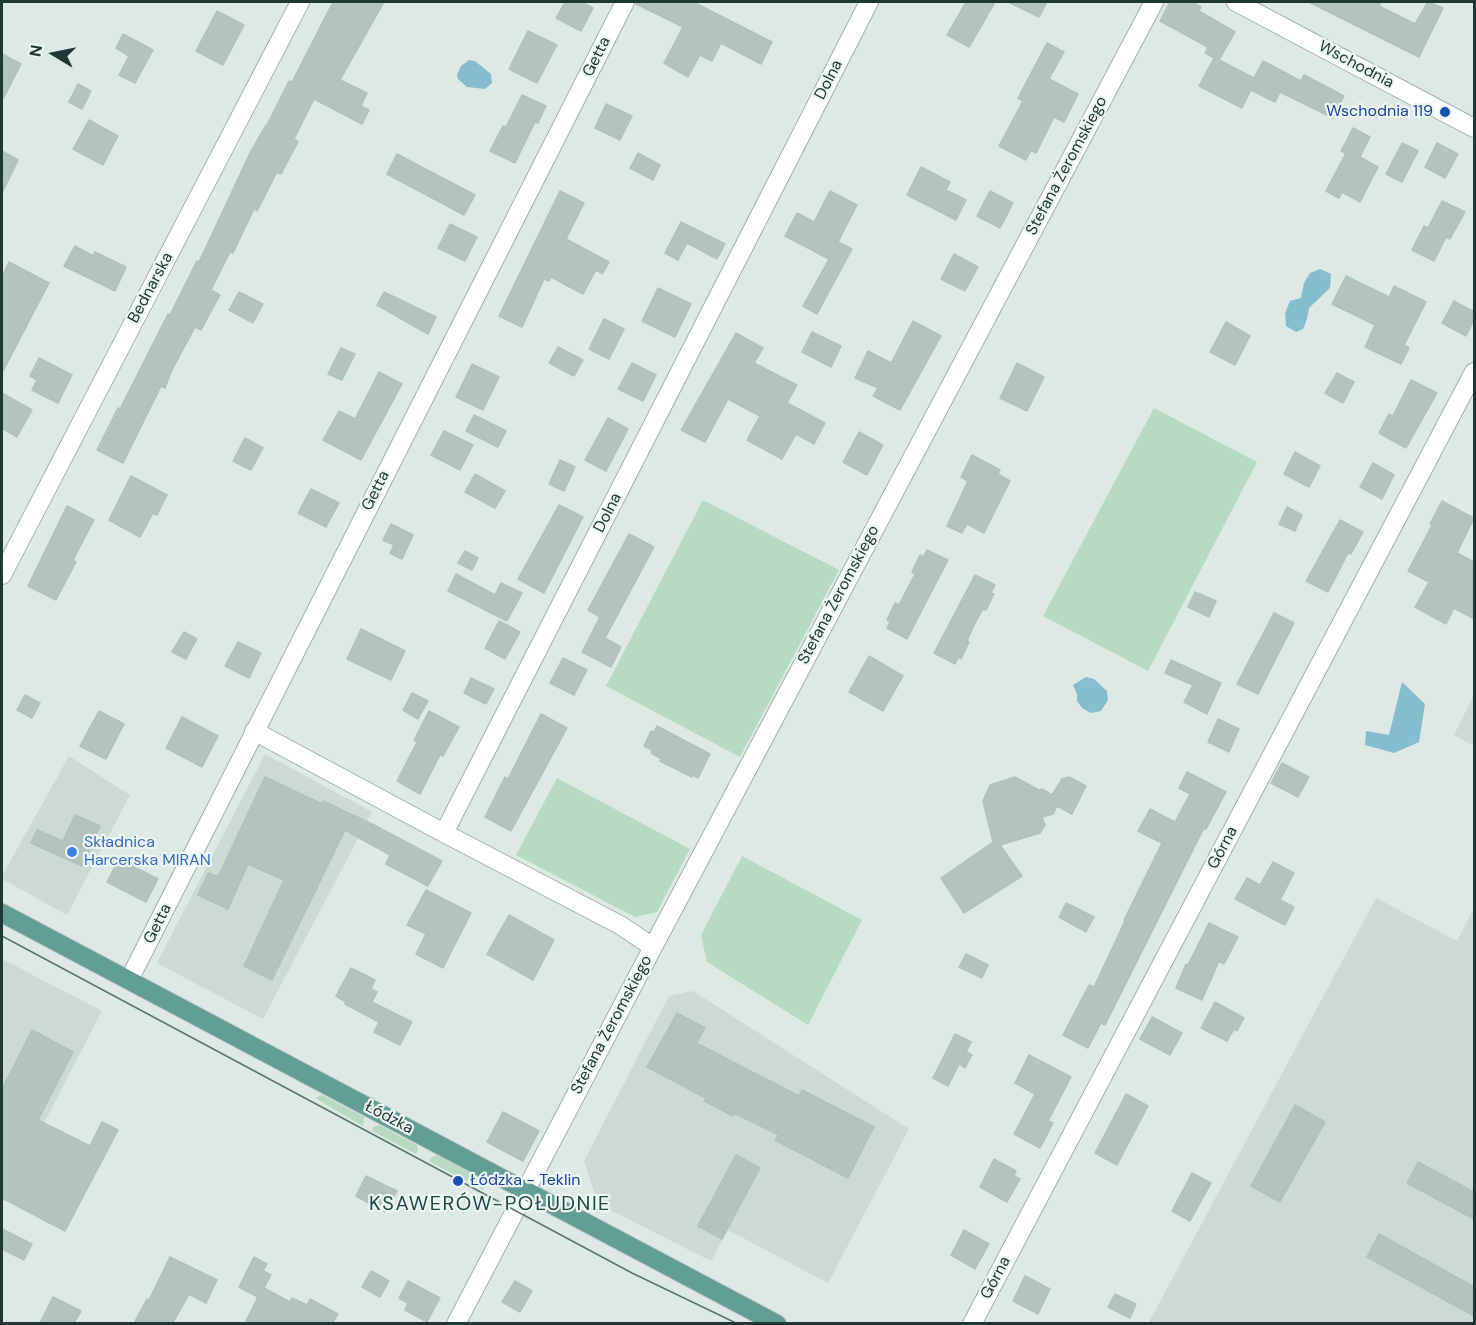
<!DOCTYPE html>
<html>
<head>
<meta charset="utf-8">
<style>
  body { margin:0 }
  #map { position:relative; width:1476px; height:1325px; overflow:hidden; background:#dee9e5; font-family:"DM Sans",sans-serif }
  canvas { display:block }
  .frame { position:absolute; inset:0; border:3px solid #203834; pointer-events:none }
  .north { position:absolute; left:24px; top:24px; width:60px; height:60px; -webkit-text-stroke:4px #eef6f3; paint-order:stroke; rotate:280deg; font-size:16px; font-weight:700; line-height:24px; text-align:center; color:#203834 }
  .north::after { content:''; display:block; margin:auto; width:21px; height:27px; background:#203834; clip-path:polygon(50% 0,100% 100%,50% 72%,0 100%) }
</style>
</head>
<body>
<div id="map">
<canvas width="1476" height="1325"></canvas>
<div class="frame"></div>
<div class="north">N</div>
</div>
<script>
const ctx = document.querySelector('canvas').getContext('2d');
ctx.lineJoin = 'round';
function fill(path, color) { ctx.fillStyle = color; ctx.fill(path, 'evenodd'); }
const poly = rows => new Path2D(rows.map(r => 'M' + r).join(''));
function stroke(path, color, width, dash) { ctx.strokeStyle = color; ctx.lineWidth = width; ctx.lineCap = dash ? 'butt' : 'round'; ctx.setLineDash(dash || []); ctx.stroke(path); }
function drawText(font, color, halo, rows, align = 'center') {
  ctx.font = font + ' "DM Sans",sans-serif'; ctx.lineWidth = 4.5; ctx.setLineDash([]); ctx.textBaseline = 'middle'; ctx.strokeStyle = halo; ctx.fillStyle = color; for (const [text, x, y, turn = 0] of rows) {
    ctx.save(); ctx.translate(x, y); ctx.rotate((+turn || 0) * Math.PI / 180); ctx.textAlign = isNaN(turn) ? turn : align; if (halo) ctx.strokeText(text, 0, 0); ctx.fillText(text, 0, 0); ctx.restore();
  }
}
fill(poly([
  [1474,695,1474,746,1454,735],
  [265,754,372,812,263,1019,157,963],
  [69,756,130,795,67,915,2,879,2,876],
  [1376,898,1457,941,1474,908,1474,1323,1148,1324],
  [2,959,102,1011,2,1204],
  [693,991,909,1129,828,1283,728,1230,711,1261,598,1204,584,1161,669,996]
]), '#ccd9d4');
fill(poly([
  [1154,408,1257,462,1148,671,1043,616],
  [703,500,839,570,740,757,606,686],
  [557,778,690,849,657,912,635,917,516,855],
  [742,856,862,920,808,1025,707,962,701,935],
  [322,1095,364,1117,363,1126,315,1098],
  [379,1125,417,1145,418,1150,416,1154,372,1131,373,1127],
  [437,1155,487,1182,483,1190,429,1161,432,1157]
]), '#b7dac3');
fill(poly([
  [469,60,475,61,491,74,492,83,485,89,467,87,458,79,457,75,461,66],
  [1320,269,1331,274,1330,288,1309,308,1307,319,1303,329,1296,332,1286,326,1285,313,1290,301,1301,298,1304,283,1310,273],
  [1086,677,1094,679,1107,691,1108,700,1101,711,1091,713,1082,708,1077,701,1077,694,1073,685],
  [1402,682,1425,704,1419,742,1394,753,1365,745,1366,731,1389,735]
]), '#86bdce');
const building = poly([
  [333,2,384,2,340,80,367,93,361,106,369,110,362,124,314,99,294,139,298,142,281,174,277,172,257,211,254,209,233,253,230,252,211,290,220,295,201,330,195,327,171,372,165,388,161,386,123,463,97,450,118,408,120,409,168,314,170,315,197,261,199,262,251,151,266,125,267,125,289,81,292,82,333,2],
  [565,2,581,2,593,8,581,31,556,18,565,2],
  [636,2,693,2,772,42,761,64,721,43,712,61,700,55,688,77,664,63,683,27,636,4,636,2],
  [966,2,995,2,969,47,947,35,966,2],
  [1008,2,1047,2,1039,17,1008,2],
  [1170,2,1191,2,1201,7,1199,11,1235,32,1219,60,1254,78,1263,61,1301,81,1304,75,1344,96,1333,118,1280,92,1275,102,1251,90,1242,108,1199,86,1214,58,1205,53,1208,47,1160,21,1170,2],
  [1309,2,1381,2,1379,6,1415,24,1428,2,1443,8,1419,57,1309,2],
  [217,11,244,25,223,65,196,51,217,11],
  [528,31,557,45,537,83,509,69,528,31],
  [123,34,153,50,135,83,119,75,129,56,116,48,123,34],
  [1047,43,1064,52,1049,79,1078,94,1064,122,1054,117,1036,153,1031,150,1026,160,999,146,1023,101,1018,98,1047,43],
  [2,54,21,64,2,101,2,54],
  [78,84,91,91,82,109,69,102,78,84],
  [522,95,546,106,538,123,535,122,515,163,490,151,503,126,506,127,522,95],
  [606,104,632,116,620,140,595,128,606,104],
  [89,120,118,136,103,165,73,149,89,120],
  [1353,128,1370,137,1360,157,1378,167,1360,202,1342,192,1339,198,1326,191,1346,153,1341,151,1353,128],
  [1402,143,1418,151,1402,182,1386,174,1402,143],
  [1437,143,1458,154,1445,178,1425,167,1437,143],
  [2,151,18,160,2,193,2,151],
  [638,153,660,165,653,180,630,168,638,153],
  [397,154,475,195,464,215,387,174,397,154],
  [921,167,950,182,946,190,966,200,956,220,907,195,921,167],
  [560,191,584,203,566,239,609,262,602,274,596,270,583,294,551,277,549,281,544,279,522,327,499,316,560,191],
  [830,191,857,205,838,242,852,249,817,314,803,306,829,259,785,236,797,213,814,222,830,191],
  [990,191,1013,203,1000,228,977,216,990,191],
  [1442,201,1465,212,1450,239,1446,237,1434,261,1412,250,1424,226,1428,228,1442,201],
  [681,222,725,244,717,259,687,243,678,260,665,253,681,222],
  [450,224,477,237,465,261,438,248,450,224],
  [75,246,93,256,95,252,126,267,115,291,64,266,75,246],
  [954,254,978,267,965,291,941,279,954,254],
  [9,262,49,283,2,373,2,277,9,262],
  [1346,276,1389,297,1394,286,1426,302,1404,345,1409,348,1401,364,1365,347,1375,325,1332,304,1346,276],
  [658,288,691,304,675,337,642,321,658,288],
  [239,292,263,304,253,323,229,310,239,292],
  [384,292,436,317,428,334,377,305,384,292],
  [1454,301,1474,312,1474,320,1466,336,1442,323,1454,301],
  [604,319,624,329,609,359,589,349,604,319],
  [913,321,941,336,900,410,873,396,878,388,855,378,868,351,891,363,913,321],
  [1226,322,1250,336,1235,365,1210,352,1226,322],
  [812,332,841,346,831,367,802,352,812,332],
  [736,333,763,348,754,363,797,385,787,403,825,423,814,444,796,434,782,459,747,440,760,416,728,399,705,442,681,430,736,333],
  [558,347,583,360,574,376,549,363,558,347],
  [341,348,355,354,342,380,328,374,341,348],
  [39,358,72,375,58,403,32,390,37,380,30,376,39,358],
  [632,363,656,375,643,401,618,389,632,363],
  [1017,363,1044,377,1027,411,1000,398,1017,363],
  [472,364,499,377,483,410,456,397,472,364],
  [379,372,402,384,361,460,323,440,339,411,355,419,379,372],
  [1337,373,1354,382,1343,403,1325,393,1337,373],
  [1411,380,1437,393,1406,448,1379,433,1389,414,1393,416,1411,380],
  [2,393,32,410,17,437,2,428,2,393],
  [474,415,506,431,498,447,466,431,474,415],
  [608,418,628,429,606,471,585,460,608,418],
  [444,431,473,445,460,470,431,455,444,431],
  [859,432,883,445,867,475,843,462,859,432],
  [245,438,263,448,251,470,233,461,245,438],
  [1295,452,1320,466,1309,487,1284,474,1295,452],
  [972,455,1000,470,998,474,1010,481,984,533,967,524,962,533,947,526,968,481,961,477,972,455],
  [560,460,575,467,564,491,549,484,560,460],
  [1373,463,1394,475,1382,499,1360,487,1373,463],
  [475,474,505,491,495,508,465,492,475,474],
  [131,476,167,495,157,515,153,513,140,537,109,520,131,476],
  [311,489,339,503,326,527,298,513,311,489],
  [1442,501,1474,518,1457,553,1474,562,1474,619,1454,608,1446,624,1415,607,1429,582,1408,571,1432,525,1430,524,1442,501],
  [559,505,583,517,544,593,518,579,559,505],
  [67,506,94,520,73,560,76,562,56,600,28,586,67,506],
  [1287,507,1302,515,1295,531,1279,524,1287,507],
  [1340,520,1363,532,1351,554,1348,553,1328,592,1306,581,1340,520],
  [391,524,413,535,402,559,390,553,394,545,383,540,391,524],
  [629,534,654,547,605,638,621,647,611,667,582,652,600,617,588,610,629,534],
  [927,550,948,560,907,639,887,628,890,622,887,620,895,603,899,605,913,578,915,574,912,572,920,555,923,557,927,550],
  [465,551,478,558,472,570,458,563,465,551],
  [456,574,495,595,501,583,522,593,507,621,448,591,456,574],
  [975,575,995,585,991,593,994,594,986,610,983,609,974,625,967,641,969,642,961,659,958,657,955,664,934,653,975,575],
  [1195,592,1216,601,1209,617,1188,607,1195,592],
  [1274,613,1294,623,1258,694,1237,684,1274,613],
  [499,621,520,632,505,659,485,648,499,621],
  [361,629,405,651,391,680,347,659,361,629],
  [184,632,197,639,186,659,172,652,184,632],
  [238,642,261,653,249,678,225,666,238,642],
  [869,656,903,676,883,711,849,692,869,656],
  [563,658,587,670,574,695,550,683,563,658],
  [1171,660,1221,683,1207,714,1184,702,1193,685,1165,673,1171,660],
  [471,678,494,689,486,704,464,693,471,678],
  [412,693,428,701,418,719,403,710,412,693],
  [25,695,40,703,32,718,17,710,25,695],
  [99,711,124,724,106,759,80,746,99,711],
  [429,711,459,727,443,756,440,755,420,794,397,781,417,742,414,740,429,711],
  [541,714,567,728,511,831,485,817,505,777,508,779,541,714],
  [182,717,218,736,202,767,166,748,182,717],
  [1218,719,1239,729,1229,752,1208,742,1218,719],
  [657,726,710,754,698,778,693,775,692,777,660,761,662,759,651,753,652,750,644,746,651,731,654,732,657,726],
  [1282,763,1309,777,1298,797,1271,783,1282,763],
  [1187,772,1226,792,1206,829,1204,828,1105,1025,1101,1023,1088,1048,1063,1035,1089,985,1094,987,1125,921,1124,920,1162,843,1138,831,1150,809,1175,822,1190,794,1179,788,1187,772],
  [265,777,322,804,323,801,374,825,442,861,428,886,386,864,390,855,345,830,272,980,244,966,284,880,248,864,228,909,198,895,208,873,218,877,265,777],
  [1015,777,1039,790,1043,789,1052,795,1062,779,1069,777,1086,786,1072,814,1057,806,1053,814,1042,817,1045,825,1040,833,1000,845,1022,876,964,913,941,878,993,842,983,801,990,785,1015,777],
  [75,815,100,826,82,866,31,843,37,830,63,841,75,815],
  [119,859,158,879,146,902,107,882,119,859],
  [1273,862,1294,873,1280,900,1294,907,1285,925,1235,899,1247,878,1260,885,1273,862],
  [426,890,471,913,443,968,416,954,426,934,407,925,426,890],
  [1066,903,1094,917,1086,932,1059,917,1066,903],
  [509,915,554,940,533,980,487,954,509,915],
  [1209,923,1238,937,1224,964,1219,961,1202,1000,1176,988,1186,964,1188,965,1209,923],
  [966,954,988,965,982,978,959,967,966,954],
  [351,968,375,980,371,989,377,992,372,1002,412,1022,400,1045,374,1032,379,1022,345,1004,346,1002,336,996,351,968],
  [1215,1002,1244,1018,1237,1031,1234,1029,1227,1041,1201,1028,1215,1002],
  [677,1013,705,1028,696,1043,799,1096,802,1090,874,1127,848,1178,775,1140,779,1135,734,1113,733,1116,704,1101,706,1098,647,1067,677,1013],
  [1152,1017,1182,1033,1170,1055,1140,1039,1152,1017],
  [32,1030,73,1052,38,1120,90,1146,102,1122,118,1130,65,1231,2,1198,2,1089,32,1030],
  [955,1034,971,1042,966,1052,972,1055,965,1068,959,1064,948,1086,933,1078,955,1034],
  [1029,1055,1071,1077,1048,1121,1053,1123,1040,1148,1014,1134,1035,1094,1015,1083,1029,1055],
  [1126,1094,1148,1106,1117,1165,1095,1153,1126,1094],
  [1295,1105,1325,1122,1280,1202,1251,1186,1295,1105],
  [503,1112,539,1131,523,1161,487,1142,503,1112],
  [736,1155,760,1168,722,1239,698,1226,736,1155],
  [994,1159,1016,1171,1014,1176,1020,1179,1007,1202,980,1187,994,1159],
  [1418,1162,1474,1192,1474,1219,1407,1183,1418,1162],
  [1192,1173,1211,1183,1190,1221,1172,1211,1192,1173],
  [366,1176,397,1191,385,1212,356,1196,366,1176],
  [2,1229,32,1244,24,1260,2,1249,2,1229],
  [964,1230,989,1244,975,1269,951,1255,964,1230],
  [1379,1234,1474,1287,1474,1316,1367,1257,1379,1234],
  [170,1257,217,1280,206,1303,189,1294,173,1323,134,1323,147,1299,149,1300,170,1257],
  [254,1257,267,1264,263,1271,271,1275,264,1288,290,1302,292,1298,307,1305,310,1299,338,1314,333,1323,245,1323,258,1297,239,1287,254,1257],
  [371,1271,389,1281,380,1297,362,1287,371,1271],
  [1025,1276,1050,1289,1038,1314,1013,1301,1025,1276],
  [408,1281,440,1298,427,1322,405,1310,408,1303,399,1298,408,1281],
  [515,1281,532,1291,520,1312,502,1302,515,1281],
  [1115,1294,1136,1304,1130,1318,1108,1307,1115,1294],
  [53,1297,81,1311,74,1323,40,1323,53,1297]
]);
fill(building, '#b3c4be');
stroke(building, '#b1c2bd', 1.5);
const minor = poly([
  [1236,2,1474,128],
  [2,575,300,2],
  [254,731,444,833,869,2],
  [444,833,620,925,653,947],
  [129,980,625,2],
  [456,1324,653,947,1154,2],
  [972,1324,1474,372]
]);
const major = poly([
  [2,913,777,1324]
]);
stroke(minor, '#a1b0ac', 20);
stroke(major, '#bcc3c2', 20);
stroke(minor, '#fff', 18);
stroke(major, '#639e94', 18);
stroke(poly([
  [2,936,632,1273,738,1324]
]), '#5a746f', 1.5);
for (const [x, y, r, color] of [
  [1445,112,6,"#1a4fb4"],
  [72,852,6,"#3f7fe0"],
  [458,1181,6,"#1a4fb4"]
]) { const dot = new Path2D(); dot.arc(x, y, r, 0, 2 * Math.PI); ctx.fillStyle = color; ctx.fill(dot); stroke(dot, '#eef6f3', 2); }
drawText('16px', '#203834', '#eef6f3', [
  ["Getta",597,57,-63],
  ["Wschodnia",1356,65,28],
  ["Dolna",829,80,-63],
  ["Stefana Żeromskiego",1067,166,-62],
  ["Bednarska",151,288,-62],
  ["Getta",376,491,-63],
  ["Dolna",608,513,-63],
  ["Stefana Żeromskiego",839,595,-62],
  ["Górna",1223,848,-62],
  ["Getta",158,924,-63],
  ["Stefana Żeromskiego",612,1025,-62],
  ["Łódzka",389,1118,28],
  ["Górna",996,1278,-62]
]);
drawText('16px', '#164399', '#eef6f3', [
  ["Wschodnia 119",1433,112],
  ["Łódzka - Teklin",470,1181,"left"]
], 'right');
drawText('16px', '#366cbe', '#eef6f3', [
  ["Składnica",84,843],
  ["Harcerska MIRAN",84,861]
], 'left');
ctx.letterSpacing = '1.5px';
drawText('20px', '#1d4942', '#eef6f3', [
  ["KSAWERÓW-POŁUDNIE",490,1205]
]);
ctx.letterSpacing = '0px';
</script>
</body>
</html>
